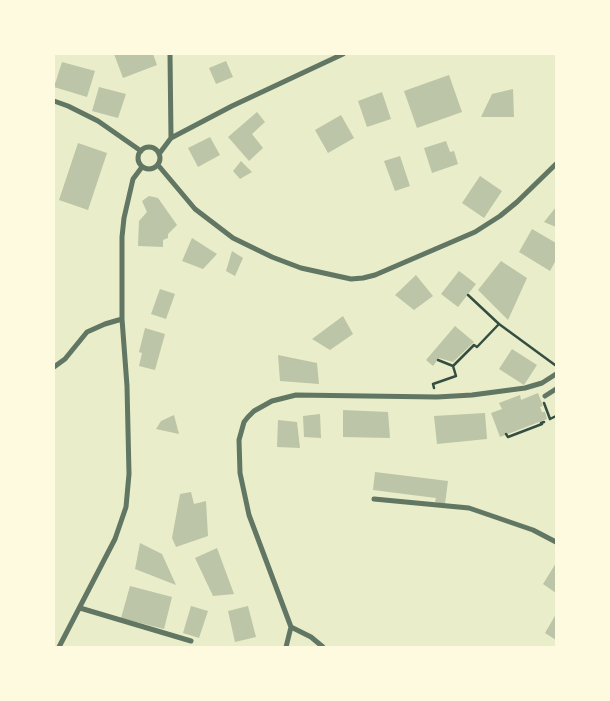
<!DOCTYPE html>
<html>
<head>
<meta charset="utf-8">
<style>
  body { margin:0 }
  #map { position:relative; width:610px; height:701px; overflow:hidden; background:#e9edc9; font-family:"Work Sans",sans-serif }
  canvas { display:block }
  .frame { position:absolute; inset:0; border:55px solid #fefae0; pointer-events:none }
</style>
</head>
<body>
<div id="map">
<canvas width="610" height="701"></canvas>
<div class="frame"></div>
</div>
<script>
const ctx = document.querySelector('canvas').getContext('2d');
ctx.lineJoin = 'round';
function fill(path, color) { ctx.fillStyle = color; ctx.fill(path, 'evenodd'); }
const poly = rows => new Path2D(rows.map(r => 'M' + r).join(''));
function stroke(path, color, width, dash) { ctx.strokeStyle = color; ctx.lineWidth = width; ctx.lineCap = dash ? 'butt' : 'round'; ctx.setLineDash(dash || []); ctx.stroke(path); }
fill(poly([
  [114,54,153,54,157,65,123,78],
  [226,61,233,77,216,84,209,68],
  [62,62,95,71,87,97,54,87],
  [449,75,462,112,417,128,404,91],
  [99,87,126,94,118,118,92,111],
  [513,89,514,117,481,117,492,94],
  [382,92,391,119,367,127,358,101],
  [257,112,265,122,252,134,263,148,249,161,228,137],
  [341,115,354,138,328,153,315,130],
  [210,137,220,155,198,167,188,148],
  [446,141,450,152,454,151,458,164,432,173,424,148],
  [78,143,107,153,88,210,59,200],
  [400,156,410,186,395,191,384,161],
  [241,161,252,172,240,179,233,171],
  [480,176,502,191,484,218,462,203],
  [149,196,158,198,177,225,168,234,168,238,163,240,163,247,138,246,139,221,147,212,142,201],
  [556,207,556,227,544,222],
  [532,229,556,243,556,260,550,271,519,252],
  [192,238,217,254,203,269,182,261],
  [232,251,243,258,235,276,226,271],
  [501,261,527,278,508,320,478,290],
  [459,271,476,284,458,307,441,294],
  [416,275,433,296,414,310,395,295],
  [160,289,175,294,166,319,151,314],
  [343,316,353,334,330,350,312,339],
  [455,326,474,342,453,362,439,358,433,366,426,360],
  [145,328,165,334,155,370,139,366,142,353,139,352],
  [512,349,537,365,524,385,499,369],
  [278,355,317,363,319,384,280,381],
  [538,393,543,406,540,407,542,412,545,412,547,419,500,437,491,413,502,409,499,403,520,395,521,400],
  [343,410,388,412,390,438,343,437],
  [485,413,487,439,437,444,434,416],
  [320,414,321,438,304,437,303,416],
  [174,415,179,434,156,429,161,421],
  [278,420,297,422,300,448,277,447],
  [375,472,448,481,445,504,435,502,436,498,373,490],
  [191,492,194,504,206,501,208,536,176,547,172,538,180,494],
  [140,543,162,554,176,585,135,569],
  [217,548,234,594,213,596,195,558],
  [556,563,556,593,543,584],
  [130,586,172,597,164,629,121,618],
  [191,606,208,611,199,638,183,633],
  [248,606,256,637,235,642,228,611],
  [556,614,556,640,545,633]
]), '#bcc5a7');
stroke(poly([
  [468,295,499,324,555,365],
  [438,360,453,366,474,345,477,347,499,324],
  [434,388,433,384,456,376,453,366],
  [544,403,550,419,556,416],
  [506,434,508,437,542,424,541,423,544,422]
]), '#344e41', 2.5);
stroke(poly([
  [170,54,171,138],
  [54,101,68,106,98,121,141,151],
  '138 158a11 11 0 1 1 22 0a11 11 0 1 1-22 0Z',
  [159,154,171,138,232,106,343,54],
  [158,165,195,209,233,238,272,257,301,268,351,279,363,278,375,275,475,232,500,216,517,202,556,164],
  [54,367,65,359,87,332,105,324,122,319],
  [545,396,556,389],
  [374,499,469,508,533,530,556,542],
  [80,608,191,641],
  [291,627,311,637,323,647],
  [59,647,115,539,126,507,129,474,127,386,122,319,122,237,124,218,133,179,142,167],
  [286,647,291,627,249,515,240,473,239,440,244,422,248,417,254,411,272,401,296,395,437,397,472,395,525,388,542,383,556,374]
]), '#617663', 5);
</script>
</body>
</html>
